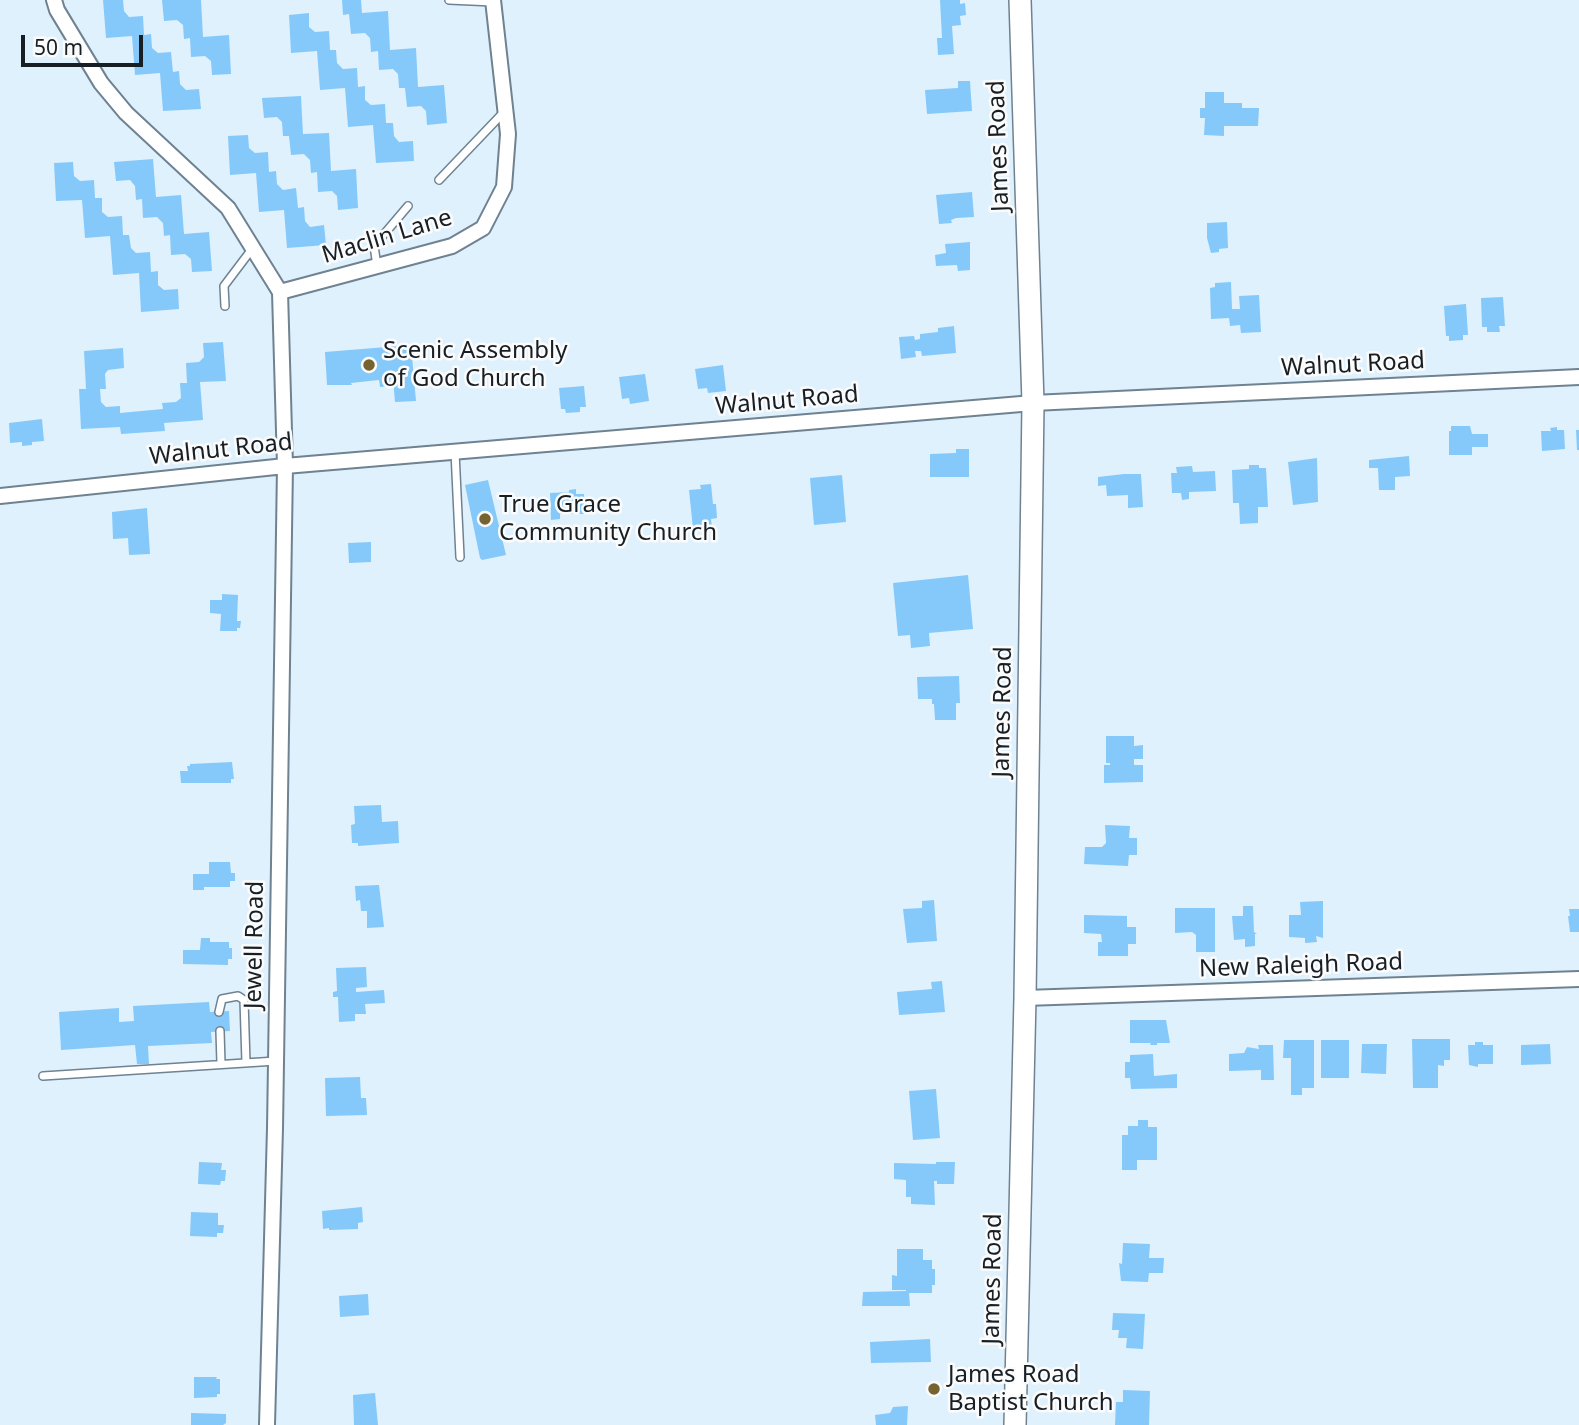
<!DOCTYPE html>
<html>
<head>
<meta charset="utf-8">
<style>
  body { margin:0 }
  #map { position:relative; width:1579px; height:1425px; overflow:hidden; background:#e0f1fe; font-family:"Noto Sans",sans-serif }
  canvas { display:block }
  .scale { position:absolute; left:21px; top:35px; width:122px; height:32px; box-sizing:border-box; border:4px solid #171f25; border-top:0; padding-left:9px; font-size:21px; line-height:24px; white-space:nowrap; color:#171f25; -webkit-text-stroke:5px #fbfbfb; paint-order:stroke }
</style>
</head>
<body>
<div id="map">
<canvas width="1579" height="1425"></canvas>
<div class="scale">50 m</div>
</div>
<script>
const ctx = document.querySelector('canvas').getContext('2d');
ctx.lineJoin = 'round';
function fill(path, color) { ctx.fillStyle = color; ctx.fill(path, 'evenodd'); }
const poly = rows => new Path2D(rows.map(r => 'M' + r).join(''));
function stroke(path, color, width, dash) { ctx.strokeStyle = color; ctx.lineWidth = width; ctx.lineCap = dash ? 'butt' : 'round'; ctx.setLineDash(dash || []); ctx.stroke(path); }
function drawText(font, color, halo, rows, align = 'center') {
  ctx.font = font + ' "Noto Sans",sans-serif'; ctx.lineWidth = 5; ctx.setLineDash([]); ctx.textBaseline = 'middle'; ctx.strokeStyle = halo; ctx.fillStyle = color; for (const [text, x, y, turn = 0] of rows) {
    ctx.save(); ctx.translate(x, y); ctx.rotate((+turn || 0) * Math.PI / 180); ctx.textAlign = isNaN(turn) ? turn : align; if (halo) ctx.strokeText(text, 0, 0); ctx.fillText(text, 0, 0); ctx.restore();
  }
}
fill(poly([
  [103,0,123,0,124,11,129,17,143,16,144,35,151,34,152,48,158,53,171,52,173,72,179,71,180,84,186,90,199,89,201,109,163,111,160,73,135,75,132,36,106,38],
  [162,0,201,0,203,37,229,35,231,74,212,75,211,61,205,56,191,57,190,38,184,39,183,25,177,20,164,21],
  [342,0,361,0,362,13,388,11,390,50,416,48,418,87,444,85,447,123,427,125,426,111,421,106,407,107,405,88,399,88,398,74,393,69,379,70,378,51,371,52,370,38,365,33,351,34,349,14,343,15],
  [940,0,960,0,960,4,965,3,966,15,960,16,961,25,952,26,954,54,938,55,937,38,942,38],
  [309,13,309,27,315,32,329,31,330,50,336,50,337,63,343,69,357,68,358,87,365,86,365,100,371,105,385,104,386,123,393,123,394,136,399,142,413,141,414,161,376,163,373,125,348,127,345,88,320,90,317,51,291,53,289,15],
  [958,81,970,81,972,111,927,114,925,90,958,88],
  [1205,92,1224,92,1224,103,1242,103,1242,108,1259,108,1258,126,1224,126,1224,136,1204,135,1205,118,1200,118,1200,108,1205,108],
  [301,96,303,134,329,133,331,171,356,169,358,208,338,210,337,196,332,191,318,192,317,172,311,173,310,160,304,154,291,155,289,136,283,136,282,122,277,117,264,118,262,98],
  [248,135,249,148,255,153,268,152,269,172,276,171,277,184,283,190,296,188,298,208,304,207,305,221,310,227,324,225,326,245,287,248,284,210,259,212,256,173,230,175,228,136],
  [153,159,156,197,181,195,184,234,209,232,212,271,192,272,191,259,185,254,171,255,170,235,164,236,163,223,157,217,143,218,142,199,136,200,135,186,130,180,116,181,114,162],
  [73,162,74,176,80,181,94,180,95,198,102,198,102,212,108,217,122,216,123,235,129,235,131,248,136,253,150,252,151,272,158,271,158,285,164,290,178,289,179,309,141,312,139,273,113,275,110,236,85,238,82,200,56,201,54,163],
  [972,192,974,217,956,218,951,220,952,223,939,224,936,195],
  [1227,222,1228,248,1219,249,1219,252,1211,253,1207,238,1207,223],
  [970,242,970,270,958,271,957,265,936,266,935,255,946,253,945,244],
  [1231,282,1232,309,1240,309,1239,296,1259,295,1261,332,1241,333,1240,325,1230,326,1229,318,1211,319,1210,288,1215,287,1215,283],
  [1503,297,1505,326,1499,326,1500,332,1487,332,1487,327,1482,327,1481,298],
  [1466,304,1468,335,1463,335,1463,340,1449,341,1449,336,1446,336,1444,306],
  [954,326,956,353,922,356,921,351,915,351,916,357,901,359,899,337,914,336,915,340,920,339,920,334,938,332,938,328],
  [223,342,226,381,200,382,203,420,164,423,165,431,121,434,120,427,81,429,79,389,86,389,84,351,123,348,124,368,108,370,105,374,106,389,100,389,101,402,106,407,120,406,120,413,163,409,162,403,176,402,181,398,180,383,187,383,186,363,199,362,204,357,203,343],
  [411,345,416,401,395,402,393,379,390,379,391,386,380,387,379,380,351,383,352,385,327,385,325,352],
  [723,365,726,391,708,393,707,388,698,389,695,369],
  [645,374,649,401,630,404,629,398,622,399,619,377],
  [584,386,586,407,580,407,580,412,566,413,565,409,561,409,559,388],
  [42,419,44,441,32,442,32,445,22,446,22,442,10,443,9,423],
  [1451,426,1470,426,1472,434,1488,434,1488,447,1472,447,1472,455,1449,455,1449,431,1451,431],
  [1557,427,1557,430,1564,430,1565,449,1542,451,1541,431,1551,431,1550,428],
  [1576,430,1579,430,1579,450,1577,450],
  [956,449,969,449,969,477,930,477,930,454,956,453],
  [1409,456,1410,476,1395,477,1395,490,1379,490,1378,468,1369,468,1369,460],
  [1317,458,1318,502,1293,505,1288,462],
  [1249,465,1259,465,1259,468,1266,468,1268,507,1258,507,1258,523,1240,524,1239,503,1233,503,1232,470,1249,469],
  [1192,466,1193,472,1215,471,1216,491,1189,492,1189,499,1182,500,1181,493,1172,493,1171,473,1177,473,1176,467],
  [1124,474,1141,474,1143,507,1128,508,1128,495,1107,496,1106,485,1098,486,1098,477],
  [842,475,846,522,814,525,810,478],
  [488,480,506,555,482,560,480,558,465,485],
  [711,484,713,504,716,504,717,518,711,519,712,527,693,529,689,490,701,489,700,485],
  [576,489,576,494,584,494,584,514,560,514,560,519,551,520,550,493,569,492,569,490],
  [147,508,150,554,129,555,128,538,113,539,112,512],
  [371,542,371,562,349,563,348,543],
  [968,575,973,629,929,633,930,646,911,648,910,635,898,636,893,583],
  [222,594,238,595,237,621,241,621,240,628,237,628,237,631,220,631,221,614,210,613,210,600,222,600],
  [959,676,960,703,956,703,956,720,935,720,934,704,932,704,932,699,918,699,917,677],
  [1106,736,1134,736,1134,746,1143,745,1143,759,1134,759,1134,765,1143,765,1143,782,1104,783,1104,765,1110,765,1110,763,1106,763],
  [232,762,234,779,231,779,231,783,181,783,180,771,188,771,187,766,190,766,190,764],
  [381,805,382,822,398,821,399,843,358,846,358,843,352,843,351,825,355,824,354,806],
  [1105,825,1130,826,1129,838,1137,838,1137,855,1129,855,1128,866,1084,864,1085,847,1102,847,1106,843],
  [209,862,230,862,231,873,235,873,235,881,230,881,230,887,204,887,204,890,193,890,193,874,209,874],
  [379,885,384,927,367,928,367,911,361,911,360,900,356,901,355,886],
  [934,900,937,941,907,943,903,909,922,908,922,901],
  [1323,901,1323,938,1316,936,1317,942,1305,943,1305,938,1289,937,1289,915,1301,915,1300,902],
  [1243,906,1253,906,1254,932,1257,934,1255,934,1255,946,1245,947,1245,939,1234,940,1232,916,1243,916],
  [1175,908,1215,908,1215,952,1196,952,1196,935,1192,932,1175,933],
  [1569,909,1579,909,1579,932,1570,932,1568,916,1570,916],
  [1084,915,1127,916,1127,927,1136,927,1136,944,1128,944,1128,956,1098,956,1098,942,1102,942,1101,934,1084,933],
  [201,938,210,938,210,942,229,942,229,948,232,948,232,959,228,959,228,965,183,964,183,950,200,950],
  [366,967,367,987,356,988,356,992,384,990,385,1003,365,1004,366,1014,355,1014,355,1021,339,1022,338,997,333,997,333,992,337,991,336,968],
  [942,981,945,1012,899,1015,897,992,932,989,931,982],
  [209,1002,210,1012,229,1011,230,1031,211,1032,212,1043,148,1046,149,1064,137,1064,135,1045,61,1050,59,1012,119,1008,119,1022,134,1021,133,1006],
  [1130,1020,1166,1020,1170,1043,1157,1043,1157,1045,1150,1045,1151,1043,1130,1043],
  [1412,1039,1450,1039,1450,1060,1444,1060,1444,1066,1438,1065,1438,1088,1413,1088],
  [1284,1040,1314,1040,1314,1088,1302,1088,1302,1095,1291,1095,1291,1058,1283,1058],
  [1321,1040,1349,1040,1349,1078,1321,1078],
  [1475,1042,1483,1042,1483,1045,1493,1045,1493,1064,1478,1064,1478,1067,1469,1065,1468,1045,1475,1045],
  [1362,1044,1387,1044,1386,1074,1361,1073],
  [1550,1044,1551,1064,1521,1065,1521,1045],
  [1258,1045,1273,1045,1274,1080,1261,1080,1261,1070,1229,1071,1229,1054,1244,1053,1247,1047,1259,1049],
  [1153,1054,1154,1076,1177,1074,1177,1088,1131,1089,1130,1078,1125,1078,1125,1062,1130,1062,1130,1055],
  [360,1077,361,1098,366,1098,367,1115,326,1116,325,1078],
  [936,1089,940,1138,913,1140,909,1091],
  [1138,1120,1148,1120,1148,1127,1157,1127,1157,1160,1137,1160,1137,1170,1122,1170,1122,1135,1128,1135,1128,1126,1138,1126],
  [199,1162,222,1163,221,1170,226,1170,225,1181,221,1181,220,1185,198,1184],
  [936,1162,955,1162,954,1184,937,1184,937,1181,934,1181,935,1205,911,1204,911,1197,906,1197,906,1180,894,1179,894,1163,936,1164],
  [362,1207,363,1222,358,1223,358,1229,329,1230,329,1228,323,1229,322,1211],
  [191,1212,218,1213,218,1225,224,1225,223,1233,217,1233,217,1237,190,1236],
  [1123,1243,1150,1244,1149,1258,1164,1258,1163,1273,1149,1273,1148,1282,1121,1281,1119,1263,1122,1264],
  [897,1249,923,1249,923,1260,932,1260,932,1269,935,1269,935,1285,932,1285,932,1293,909,1293,910,1306,862,1306,863,1292,906,1291,906,1290,892,1290,892,1275,897,1276],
  [368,1294,369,1315,340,1317,339,1296],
  [1113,1313,1145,1314,1143,1349,1126,1348,1127,1338,1118,1338,1119,1330,1112,1330],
  [930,1339,931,1362,871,1363,870,1342],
  [194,1377,217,1377,216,1379,220,1379,220,1394,217,1394,217,1397,194,1398],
  [1123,1390,1150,1391,1149,1425,1115,1425,1116,1402,1123,1402],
  [375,1393,378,1425,354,1425,353,1395],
  [908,1406,907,1425,876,1425,875,1415,890,1413,893,1407],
  [191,1413,226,1414,226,1423,223,1425,191,1425]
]), '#84c9fa');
const lane = poly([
  [449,0,493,2],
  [439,180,504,112],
  [377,266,374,246,408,206],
  [225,306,224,286,252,249],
  [455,452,460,557],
  [219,1012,222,999,238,996,244,1000,246,1063],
  [220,1031,221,1064],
  [43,1076,276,1061]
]);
const street = poly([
  [54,0,57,10,101,83,126,113,228,208,280,292,285,466,275,1128,267,1425],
  [280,292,452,246,483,228,504,187,508,134,493,0],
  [0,496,285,466,1033,403,1579,377],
  [1025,998,1579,979]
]);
const secondary = poly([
  [1015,1425,1025,998,1033,403,1020,0]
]);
stroke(lane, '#6f8291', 10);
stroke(street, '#6f8291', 18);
stroke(secondary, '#6f8291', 24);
stroke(lane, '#fff', 7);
stroke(street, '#fff', 14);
stroke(secondary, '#fff', 21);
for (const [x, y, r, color] of [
  [369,365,7,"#756432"],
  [485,519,7,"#756432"],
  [934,1389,7,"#756432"]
]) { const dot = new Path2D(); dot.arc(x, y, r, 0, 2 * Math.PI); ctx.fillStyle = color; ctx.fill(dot); stroke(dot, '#fbfbfb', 2.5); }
drawText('24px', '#171f25', '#fbfbfb', [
  ["James Road",999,146,-92],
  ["Maclin Lane",387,237,-17],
  ["Walnut Road",1353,365,-3],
  ["Walnut Road",787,401,-5],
  ["Walnut Road",221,450,-6],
  ["James Road",1003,712,-89],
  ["Jewell Road",255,945,-89],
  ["New Raleigh Road",1301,966,-2],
  ["James Road",993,1279,-89]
]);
drawText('24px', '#171f25', '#fbfbfb', [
  ["Scenic Assembly",383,351],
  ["of God Church",383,379],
  ["True Grace",499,505],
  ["Community Church",499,533],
  ["James Road",948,1375],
  ["Baptist Church",948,1403]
], 'left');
</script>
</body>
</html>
